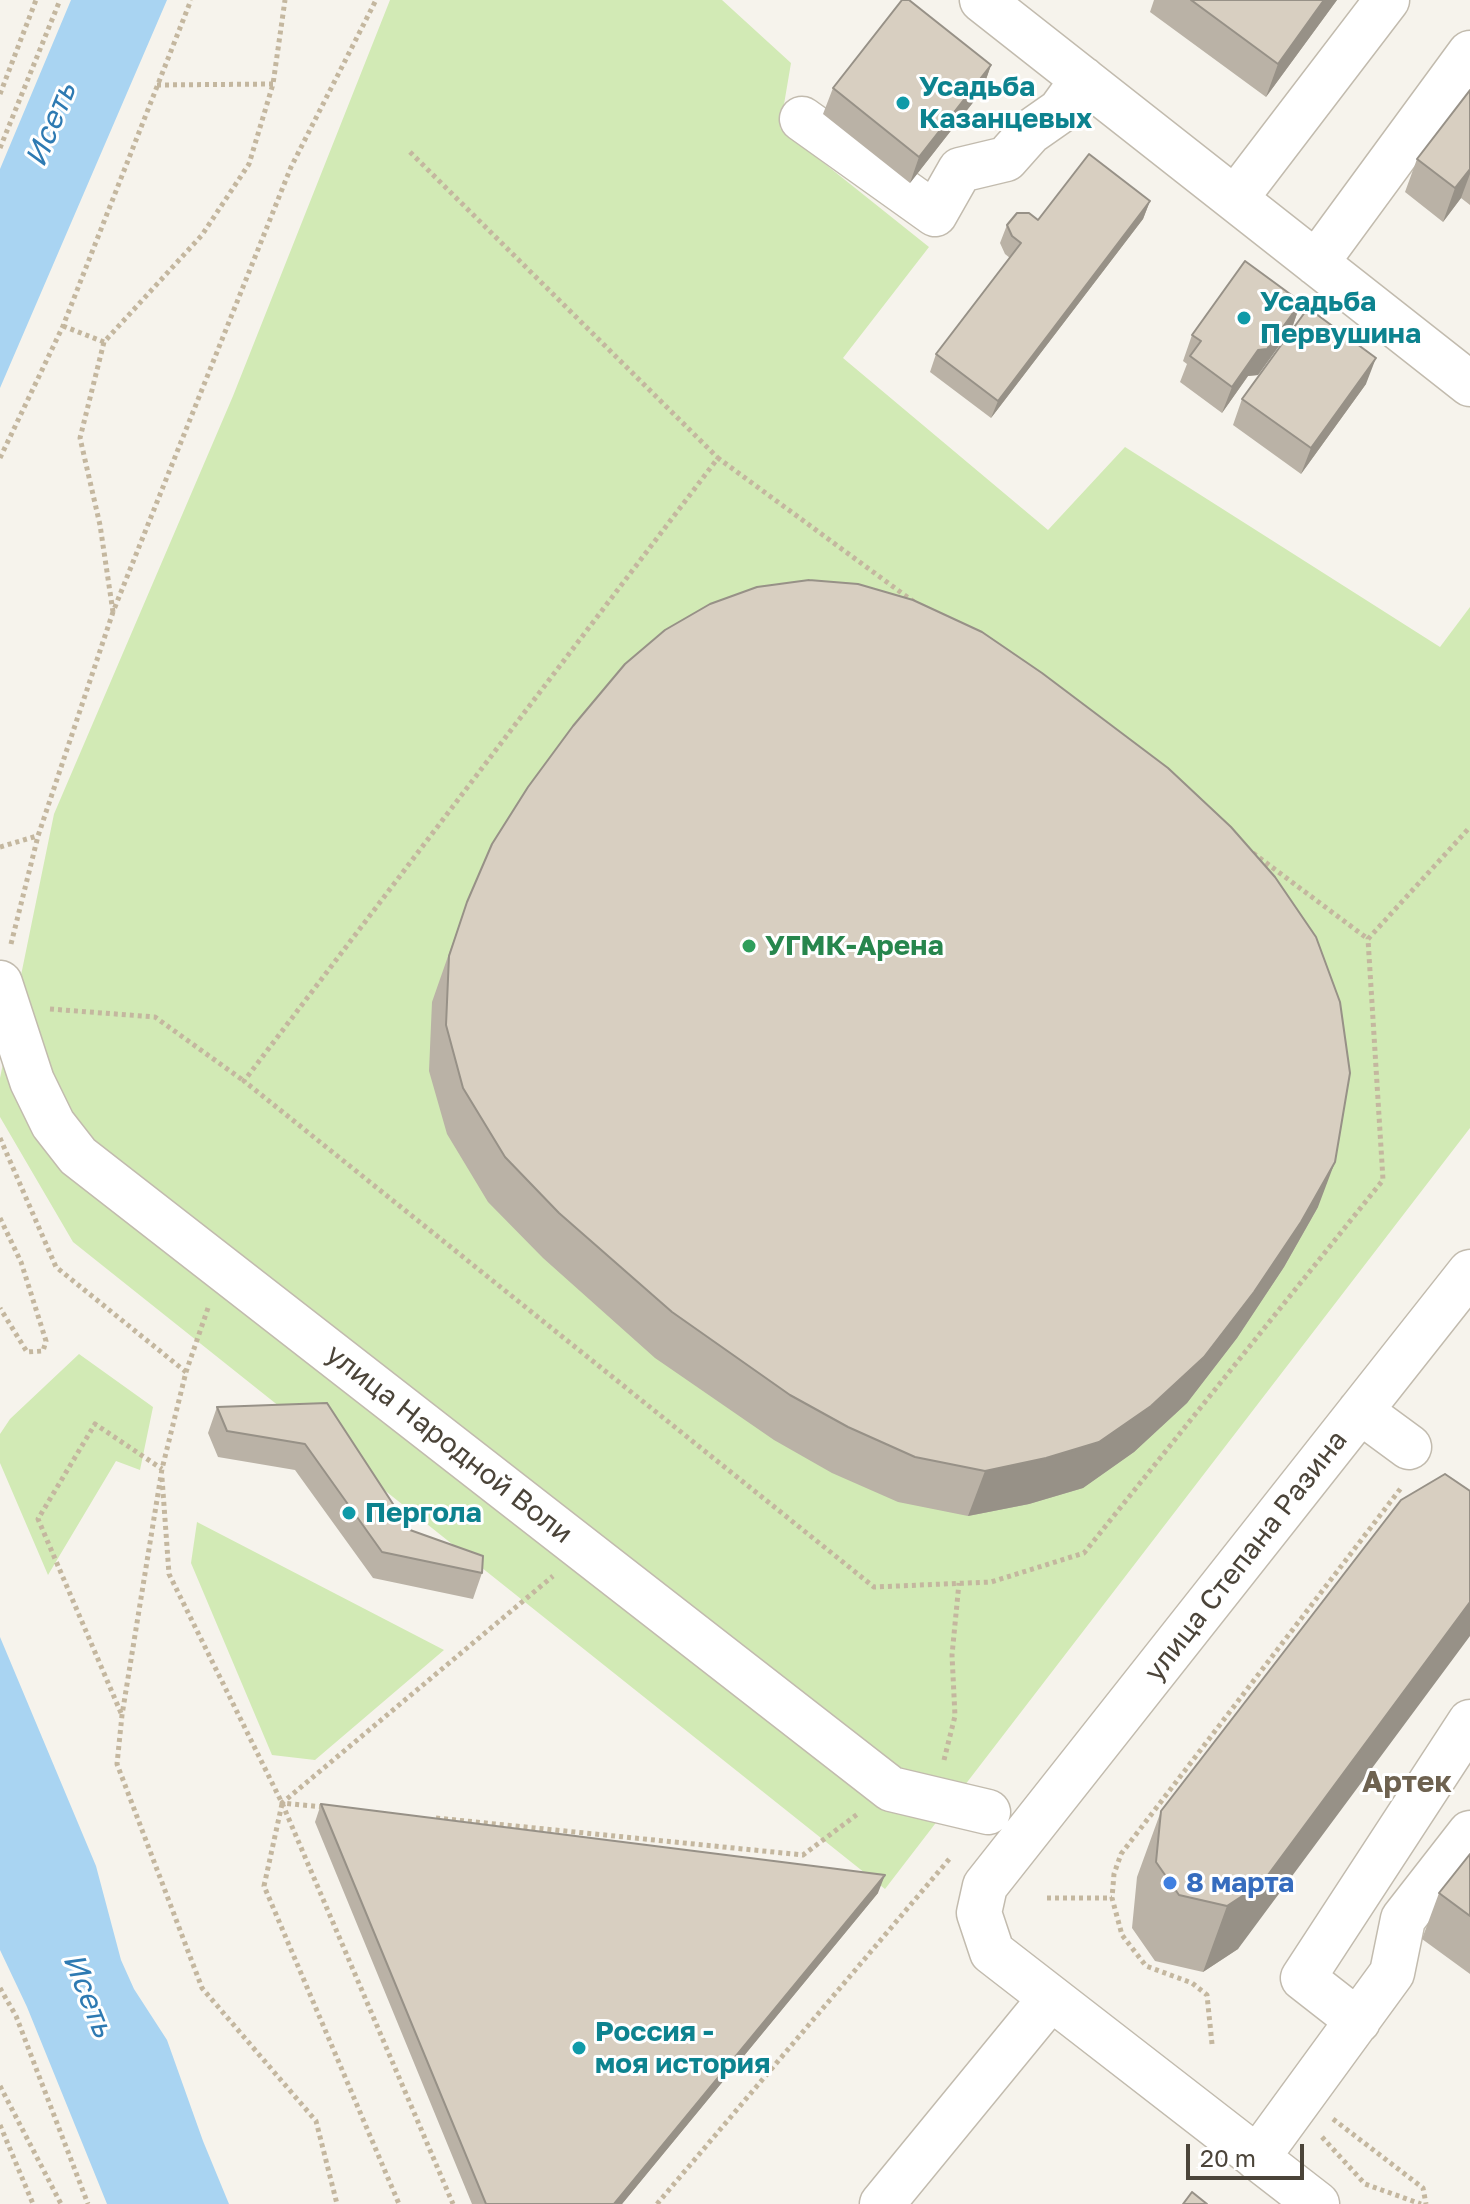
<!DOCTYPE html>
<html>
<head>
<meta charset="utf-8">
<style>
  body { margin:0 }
  #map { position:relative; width:1470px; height:2204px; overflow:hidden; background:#f6f3ec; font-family:"Golos Text",sans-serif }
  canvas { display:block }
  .scale { position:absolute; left:1186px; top:2144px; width:118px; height:36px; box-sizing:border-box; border:4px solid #4b4439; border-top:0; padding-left:10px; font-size:24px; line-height:28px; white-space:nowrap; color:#4b4439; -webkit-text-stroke:6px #fff; paint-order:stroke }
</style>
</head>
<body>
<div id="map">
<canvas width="1470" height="2204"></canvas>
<div class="scale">20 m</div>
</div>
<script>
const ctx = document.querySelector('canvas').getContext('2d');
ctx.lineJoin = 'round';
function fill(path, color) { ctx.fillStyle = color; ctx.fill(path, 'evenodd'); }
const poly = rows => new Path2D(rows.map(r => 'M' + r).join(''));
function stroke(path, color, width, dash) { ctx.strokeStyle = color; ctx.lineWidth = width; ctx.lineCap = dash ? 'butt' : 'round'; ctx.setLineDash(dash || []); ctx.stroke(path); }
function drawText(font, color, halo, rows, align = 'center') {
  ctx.font = font + ' "Golos Text",sans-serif'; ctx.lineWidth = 6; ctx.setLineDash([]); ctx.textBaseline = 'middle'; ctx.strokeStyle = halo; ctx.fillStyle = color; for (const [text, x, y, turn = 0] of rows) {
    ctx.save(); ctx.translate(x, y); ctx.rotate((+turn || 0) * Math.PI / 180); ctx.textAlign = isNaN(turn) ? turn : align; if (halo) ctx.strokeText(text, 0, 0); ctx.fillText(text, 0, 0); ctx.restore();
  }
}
fill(poly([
  [390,0,722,0,791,63,780,128,929,247,843,358,1048,530,1125,447,1440,647,1470,607,1470,1128,885,1889,73,1242,0,1117,0,1078,54,814,233,396],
  [79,1354,153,1407,140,1470,116,1461,48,1575,0,1463,0,1434,10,1419],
  [197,1522,444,1650,315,1760,272,1755,191,1563]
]), '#d2eab5');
fill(poly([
  [71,0,167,0,0,388,0,169],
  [0,1637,96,1866,121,1960,134,1989,167,2040,203,2141,229,2204,107,2204,27,2007,0,1950]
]), '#a9d4f2');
const minor = poly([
  [982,0,1470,384],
  [802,119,935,214,960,170,1006,159,1030,132,1060,111,1083,79],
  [1235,199,1387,0],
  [1316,263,1470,53],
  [0,983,32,1081,53,1124,78,1156,891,1789,988,1812],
  [1360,1411,1409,1447],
  [1358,2021,1303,1978,1470,1722],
  [1257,2158,1392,1973,1403,1919,1470,1833],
  [882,2204,1050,1999],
  [1317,2204,992,1952,979,1913,985,1886,1470,1272]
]);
stroke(minor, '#c2bbae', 47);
stroke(poly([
  [157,85,273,84],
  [0,94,36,0],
  [0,148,60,0],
  [410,152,718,458],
  [63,326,104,342],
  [0,458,63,326,191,0],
  [914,602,718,458,244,1081,874,1587,991,1582,1084,1553,1383,1180,1368,939,1470,827],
  [113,612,100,525,80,438,104,342,202,235,249,164,273,84,285,0],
  [0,847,37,836],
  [1253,853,1368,939],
  [11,944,38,836,113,612,291,167,376,0],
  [50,1009,155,1017,244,1081],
  [0,1138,56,1267,186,1372],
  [0,1218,21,1262,46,1341,43,1351,27,1352,0,1308],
  [208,1308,186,1372,162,1469,122,1715,117,1764,202,1988,316,2121,337,2204],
  [162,1478,169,1574,282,1803,453,2204],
  [121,1713,38,1519,95,1424,162,1469],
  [944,1760,955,1716,952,1655,959,1583],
  [282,1804,264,1886,399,2204],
  [323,1807,282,1803,553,1576],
  [436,1818,803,1855,859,1813],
  [1047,1898,1112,1898],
  [0,1988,16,2016,88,2204],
  [1212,2044,1207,1995,1192,1983,1146,1966,1122,1935,1112,1898,1114,1874,1121,1854,1401,1488],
  [0,2086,61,2204],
  [1333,2119,1423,2188,1426,2204],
  [0,2125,33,2204],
  [1322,2137,1365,2184,1421,2204],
  [657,2204,951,1857]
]), '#c4b79f', 5, [4, 4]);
stroke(minor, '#fff', 44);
fill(poly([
  [1154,0,1337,0,1266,97,1150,12],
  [991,65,982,91,910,183,823,114,833,88],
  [1470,90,1470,205,1461,198,1443,222,1405,192,1417,159],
  [1150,201,1143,219,991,418,930,372,936,354,1010,258,1005,254,1000,243,1007,225],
  [1301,302,1292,328,1258,375,1248,376,1222,413,1180,382,1187,364,1183,361,1192,335],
  [1366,384,1301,474,1233,425,1242,399],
  [467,902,1318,1207,1284,1267,1237,1338,1187,1403,1134,1452,1083,1488,1029,1504,968,1516,898,1502,832,1473,774,1440,655,1358,543,1258,488,1202,447,1134,429,1071,432,1002],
  [327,1403,410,1530,482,1573,473,1599,373,1578,295,1470,218,1457,208,1433,217,1407],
  [1401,1500,1238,1949,1203,1972,1155,1961,1132,1928,1137,1877,1161,1811],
  [321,1804,878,1893,622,2204,472,2204,315,1822],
  [1470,1854,1470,1974,1422,1939,1439,1893]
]), '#bab2a6');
fill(poly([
  [1324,0,1337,0,1266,97,1278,64],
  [991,65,982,91,910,183,919,157],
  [1470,169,1470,174,1461,198,1443,222,1455,188],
  [1150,201,1143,219,991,418,998,401],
  [1301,302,1292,328,1258,375,1248,376,1222,413,1232,387,1258,350],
  [1376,358,1366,384,1301,474,1311,448],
  [1335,1162,1318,1207,1284,1267,1237,1338,1187,1403,1134,1452,1083,1488,1029,1504,968,1516,985,1471],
  [1470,1602,1470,1636,1238,1949,1203,1972,1227,1906],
  [885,1875,878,1893,622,2204,614,2204]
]), '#979187');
const building = poly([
  [902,0,909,0,991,65,919,157,833,88,902,0],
  [1191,0,1324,0,1278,64,1191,0],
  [1470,90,1470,169,1455,188,1417,159,1470,90],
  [1089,154,1150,201,998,401,936,354,1021,243,1012,236,1007,225,1017,213,1029,213,1038,220,1089,154],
  [1245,261,1301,302,1267,349,1258,350,1232,387,1190,356,1201,341,1192,335,1245,261],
  [1308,308,1376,358,1311,448,1242,399,1308,308],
  [809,580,858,584,913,600,982,632,1042,673,1168,768,1231,827,1275,877,1316,937,1340,1002,1350,1073,1335,1162,1301,1222,1254,1292,1204,1357,1151,1406,1099,1442,1046,1458,985,1471,915,1457,848,1427,790,1395,672,1312,559,1213,505,1157,463,1088,446,1025,449,956,467,902,492,844,528,787,573,726,625,664,665,630,710,604,757,587,809,580],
  [327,1403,410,1530,483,1556,482,1573,382,1552,305,1444,227,1431,217,1407,327,1403],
  [1445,1474,1470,1491,1470,1602,1262,1883,1227,1906,1179,1895,1156,1862,1161,1811,1401,1500,1445,1474],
  [321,1804,885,1875,614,2204,486,2204,321,1804],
  [1470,1854,1470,1916,1439,1893,1470,1854],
  [1192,2192,1207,2204,1183,2204,1192,2192]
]);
fill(building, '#d8cfc1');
stroke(building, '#979187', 2);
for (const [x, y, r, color] of [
  [903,103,8,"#0f9aa8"],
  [1244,318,8,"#0f9aa8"],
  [749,946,8,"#2e9e5b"],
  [349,1513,8,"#0f9aa8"],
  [1170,1883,8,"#3f7fe0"],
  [579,2048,8,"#0f9aa8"]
]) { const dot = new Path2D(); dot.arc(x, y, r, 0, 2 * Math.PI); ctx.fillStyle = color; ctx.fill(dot); stroke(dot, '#fff', 3); }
drawText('bold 28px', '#0d838f', '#fff', [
  ["Усадьба",919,87],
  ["Казанцевых",919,119],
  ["Усадьба",1260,302],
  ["Первушина",1260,334],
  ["Пергола",365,1513],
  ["Россия -",595,2032],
  ["моя история",595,2064]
], 'left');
drawText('bold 28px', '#27864d', '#fff', [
  ["УГМК-Арена",765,946]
], 'left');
drawText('28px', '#4b4439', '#fff', [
  ["улица Народной Воли",449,1444,38],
  ["улица Степана Разина",1246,1556,-52]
]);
drawText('bold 28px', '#366cbe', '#fff', [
  ["8 марта",1186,1883]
], 'left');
drawText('italic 30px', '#2e7ab2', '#fff', [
  ["Исеть",51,125,-68],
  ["Исеть",88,1995,68]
]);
drawText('bold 30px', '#6e6250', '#fff', [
  ["Артек",1407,1782]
]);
</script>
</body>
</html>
